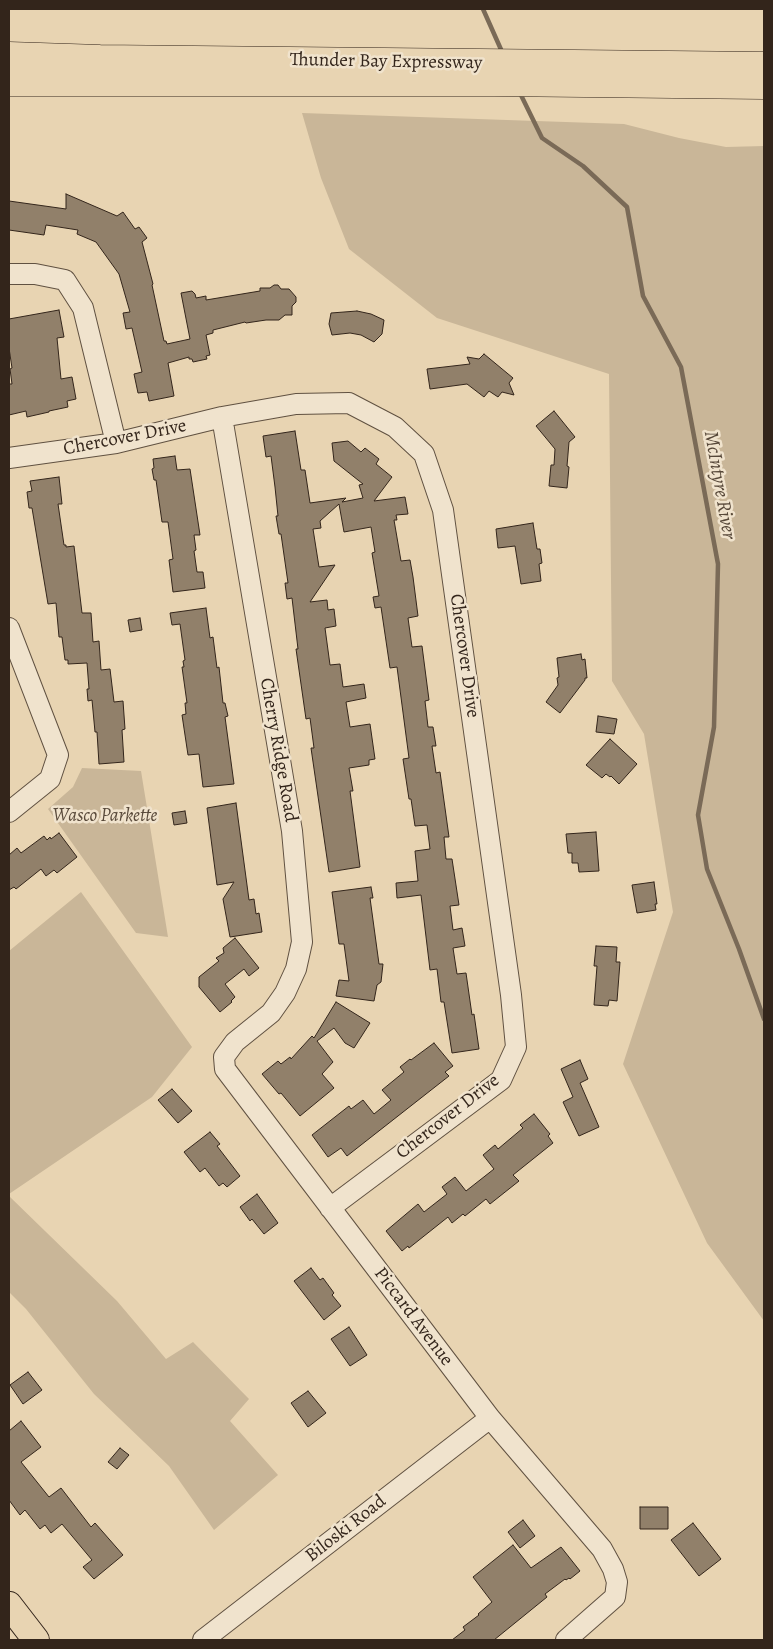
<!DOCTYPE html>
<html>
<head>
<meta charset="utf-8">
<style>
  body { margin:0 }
  #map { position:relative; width:773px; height:1649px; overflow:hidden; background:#e8d4b2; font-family:Alegreya,serif }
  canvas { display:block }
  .frame { position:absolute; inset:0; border:10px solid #33251b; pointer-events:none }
</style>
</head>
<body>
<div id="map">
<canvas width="773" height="1649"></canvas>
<div class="frame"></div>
</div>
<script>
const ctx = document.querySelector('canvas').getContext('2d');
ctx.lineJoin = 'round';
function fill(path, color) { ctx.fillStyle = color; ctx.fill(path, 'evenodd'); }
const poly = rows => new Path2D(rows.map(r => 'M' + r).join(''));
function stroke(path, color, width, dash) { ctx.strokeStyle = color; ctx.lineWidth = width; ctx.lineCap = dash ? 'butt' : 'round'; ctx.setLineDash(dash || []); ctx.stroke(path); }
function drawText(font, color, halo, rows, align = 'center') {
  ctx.font = font + ' Alegreya,serif'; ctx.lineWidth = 5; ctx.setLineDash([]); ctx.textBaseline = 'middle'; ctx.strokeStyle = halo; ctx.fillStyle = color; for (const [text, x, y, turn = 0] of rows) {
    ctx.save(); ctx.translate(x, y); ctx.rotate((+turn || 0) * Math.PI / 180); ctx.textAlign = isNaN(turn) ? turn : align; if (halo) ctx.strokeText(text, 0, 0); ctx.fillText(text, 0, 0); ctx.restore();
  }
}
fill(poly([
  [302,113,624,124,679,138,726,147,764,146,764,1321,707,1243,623,1064,673,912,644,734,612,681,609,374,437,318,349,249,321,178],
  [82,768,141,771,168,937,136,933,48,809,73,787],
  [81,892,192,1047,152,1097,9,1194,9,951],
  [9,1196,117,1301,166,1359,193,1342,249,1399,230,1421,278,1475,214,1530,169,1466,94,1394,26,1309,9,1292]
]), '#c9b698');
stroke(poly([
  [483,9,503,54],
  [519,91,542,138,583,166,627,207,643,296,681,367,718,564,714,727,698,815,707,869,739,949,764,1019]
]), '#7a6a57', 4.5);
const building = poly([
  [66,194,117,216,123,212,135,229,139,227,147,238,142,242,153,284,152,285,164,341,166,341,167,344,190,339,181,293,192,291,195,294,196,298,206,296,206,300,260,291,260,288,270,288,274,285,278,285,281,289,289,289,296,297,296,302,292,306,292,315,285,315,279,320,266,320,246,323,245,322,213,330,213,333,206,335,210,355,206,356,207,359,193,362,192,359,189,359,189,357,168,363,174,396,149,401,147,392,138,393,134,374,142,372,132,328,126,329,123,313,130,312,119,274,96,242,77,234,78,230,46,225,44,235,9,230,9,201,66,209,66,194],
  [59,310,64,337,57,338,61,379,72,377,76,399,67,401,68,407,49,411,49,412,27,417,26,411,9,415,9,384,12,384,10,369,12,368,9,348,9,319,59,310],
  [357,311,371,314,384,320,382,334,374,342,361,335,350,333,332,335,329,324,331,313,357,311],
  [484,354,513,378,509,383,514,395,502,392,498,397,489,391,484,397,467,384,430,389,427,369,470,364,467,357,479,359,484,354],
  [554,411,575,437,569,442,567,466,569,467,567,488,549,486,551,465,554,465,555,449,536,426,554,411],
  [295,431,301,470,305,470,310,503,346,498,342,502,363,498,359,485,363,484,334,461,332,443,348,441,361,452,365,448,379,459,376,464,392,477,374,501,405,497,408,514,396,515,397,520,394,520,401,561,410,560,413,577,418,616,408,618,412,647,422,646,429,700,425,701,428,727,433,727,436,746,432,746,436,773,440,772,449,837,444,837,446,859,452,859,459,905,450,906,453,930,462,928,465,946,453,948,457,974,466,973,472,1015,474,1014,479,1049,452,1053,444,1002,441,1002,437,969,430,970,421,895,397,898,396,883,418,881,415,851,430,849,427,825,415,826,411,799,409,799,403,759,409,758,397,667,390,668,381,607,375,608,373,597,379,596,372,553,375,552,371,527,344,532,339,504,320,521,321,528,313,529,319,567,335,565,310,602,327,600,328,610,334,609,336,626,325,628,330,665,340,664,343,687,364,684,366,698,346,702,350,727,370,724,375,759,369,760,369,765,349,768,353,791,350,791,360,867,329,872,311,748,314,748,310,718,306,719,296,649,298,649,292,598,287,599,285,583,288,583,281,534,279,534,276,516,278,516,275,487,271,456,266,457,263,436,295,431],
  [175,456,177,470,190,469,200,535,194,535,196,550,194,551,197,572,203,572,205,588,173,592,169,560,173,559,168,522,162,522,156,480,154,480,152,469,154,468,153,459,175,456],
  [59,477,62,504,58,504,64,545,66,545,66,547,74,546,82,613,91,613,93,642,99,641,101,670,110,669,114,702,123,701,125,729,122,730,124,762,99,764,97,732,95,732,92,700,88,701,87,689,89,689,87,663,68,664,68,660,65,660,62,637,59,637,56,603,48,604,32,508,29,508,27,492,32,491,30,481,59,477],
  [533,523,537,549,540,549,542,563,539,564,541,581,521,584,515,546,498,548,496,529,533,523],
  [206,608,210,638,213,637,217,668,219,667,223,703,225,703,228,716,225,717,234,784,203,787,199,754,188,755,182,715,186,714,185,703,187,703,182,667,184,667,183,661,185,660,180,624,172,625,170,613,206,608],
  [140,618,142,630,130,632,128,620,140,618],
  [581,654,582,660,585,659,587,678,585,678,585,680,560,713,546,702,558,685,557,678,559,677,557,658,581,654],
  [598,716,617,719,614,734,596,732,598,716],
  [610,739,637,764,619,784,611,776,610,777,606,774,602,778,586,765,610,739],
  [236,803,249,900,254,899,256,914,259,913,262,932,230,937,223,899,234,882,217,885,207,808,236,803],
  [185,811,187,823,174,825,172,813,185,811],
  [596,832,599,871,579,872,578,863,572,863,572,853,568,853,566,834,596,832],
  [59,833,77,857,57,873,54,870,46,876,41,869,16,889,14,887,9,890,9,855,17,848,21,853,44,836,47,840,50,837,51,839,59,833],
  [654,882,657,904,655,904,656,910,637,913,632,885,654,882],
  [371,887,373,898,370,898,379,964,383,964,381,982,377,985,374,1001,336,996,339,980,349,981,344,944,339,944,332,892,371,887],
  [235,938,259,968,249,976,244,969,225,984,235,997,231,1001,232,1002,220,1012,199,987,199,977,219,961,216,958,224,953,223,948,235,938],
  [596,946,617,947,616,962,620,962,617,1001,609,1000,608,1006,594,1005,597,966,594,966,596,946],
  [336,1002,370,1023,354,1048,345,1043,334,1028,317,1041,333,1062,322,1074,334,1088,300,1116,281,1093,279,1094,262,1074,278,1061,281,1064,290,1057,291,1059,312,1036,314,1038,336,1002],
  [434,1043,453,1066,445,1072,449,1076,347,1156,341,1148,328,1157,312,1135,349,1106,351,1109,363,1100,374,1114,391,1100,382,1090,404,1072,400,1067,410,1059,411,1060,434,1043],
  [580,1060,588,1079,580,1083,599,1127,579,1136,563,1102,573,1097,561,1069,580,1060],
  [172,1089,192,1111,178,1123,158,1100,172,1089],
  [534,1114,550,1134,548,1136,553,1143,513,1175,519,1181,490,1204,486,1199,465,1216,463,1214,452,1223,448,1217,409,1248,408,1246,402,1251,386,1231,418,1204,424,1212,447,1194,442,1187,455,1177,466,1191,494,1169,483,1155,495,1145,498,1149,523,1128,520,1125,534,1114],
  [210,1132,220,1144,217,1146,240,1176,227,1187,223,1183,219,1186,205,1168,200,1172,184,1152,210,1132],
  [257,1194,278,1223,264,1234,252,1219,250,1221,240,1207,257,1194],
  [311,1268,320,1280,323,1278,334,1293,332,1295,341,1306,324,1320,294,1281,311,1268],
  [349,1327,367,1355,350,1366,331,1339,349,1327],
  [28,1372,42,1390,23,1404,10,1385,28,1372],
  [308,1391,326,1413,308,1427,291,1403,308,1391],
  [21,1421,41,1447,21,1462,49,1497,61,1488,91,1527,95,1523,123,1555,94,1579,83,1567,92,1560,62,1524,51,1533,45,1525,40,1529,25,1510,20,1515,9,1500,9,1431,21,1421],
  [120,1448,129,1455,117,1469,108,1462,120,1448],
  [640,1507,668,1507,668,1529,640,1529,640,1507],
  [523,1520,535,1536,520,1548,508,1532,523,1520],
  [693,1523,721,1559,699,1576,671,1540,693,1523],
  [513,1545,531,1568,561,1547,580,1571,570,1579,569,1578,566,1580,565,1579,545,1594,547,1597,494,1640,452,1640,465,1630,463,1627,479,1615,478,1614,492,1602,473,1577,513,1545]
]);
fill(building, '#91806a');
stroke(building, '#33251b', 1);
const minor = poly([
  [9,274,35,274,65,280,83,308,116,443],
  [222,417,292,831,302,942,296,969,285,993,271,1013,235,1042,224,1057,225,1069,490,1418,602,1549,613,1569,617,1582,615,1597,566,1640],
  [9,458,116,443,222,417,296,404,349,403,395,427,424,454,443,510,511,995,516,1047,501,1080,330,1208],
  [9,628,58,755,50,779,9,812],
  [203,1640,490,1418]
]);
const major = poly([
  [9,1605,36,1640]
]);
const highway = poly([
  [9,56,100,59,764,66],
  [9,82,494,82,764,85]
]);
stroke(minor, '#605141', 22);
stroke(major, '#33251b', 28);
stroke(highway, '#33251b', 29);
stroke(minor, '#f0e3cd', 20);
stroke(major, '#e8d4b2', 26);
stroke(highway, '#e8d4b2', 28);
drawText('19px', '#33251b', '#f0e3cd', [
  ["Thunder Bay Expressway",386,62,1],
  ["Chercover Drive",125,438,-11],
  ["Chercover Drive",464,656,82],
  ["Cherry Ridge Road",278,750,80],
  ["Chercover Drive",448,1117,-38],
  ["Piccard Avenue",413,1317,53],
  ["Biloski Road",346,1529,-38]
]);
drawText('italic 19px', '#58493a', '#f0e3cd', [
  ["Wasco Parkette",105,816]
]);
drawText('italic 20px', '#574839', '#f0e3cd', [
  ["McIntyre River",719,485,80]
]);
</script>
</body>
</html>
